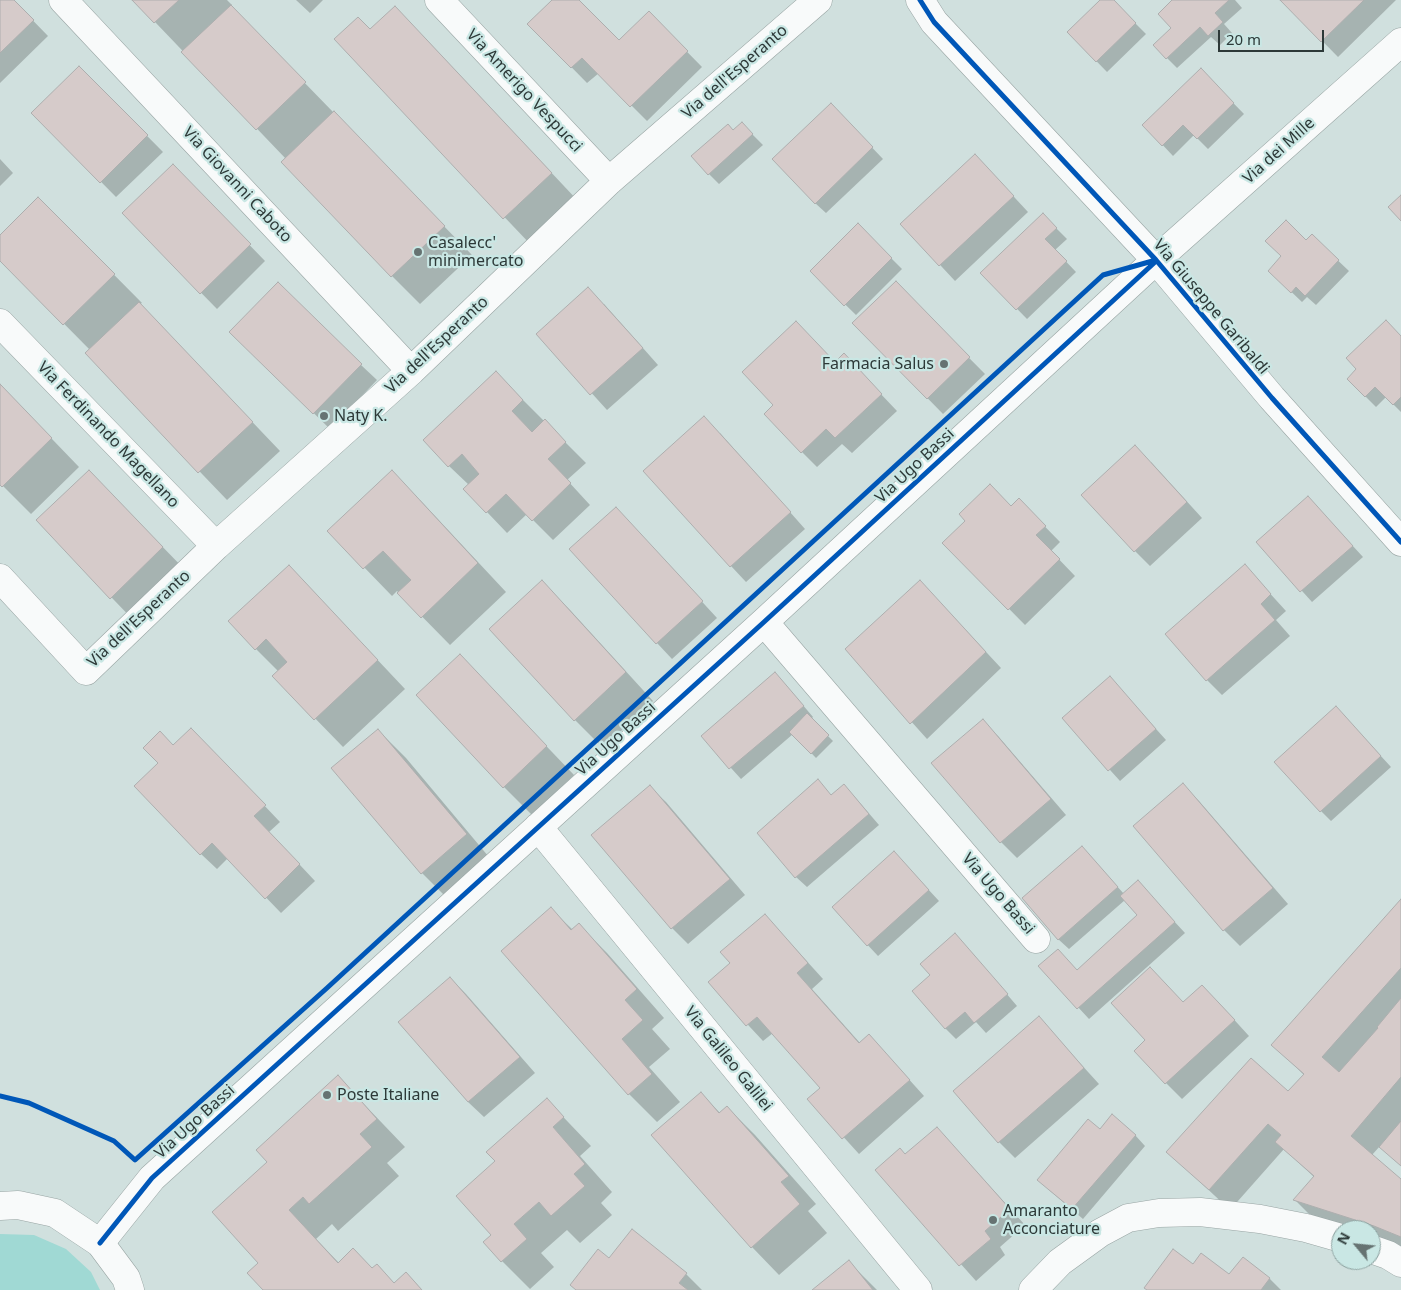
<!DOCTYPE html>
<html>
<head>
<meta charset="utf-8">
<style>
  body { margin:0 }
  #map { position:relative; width:1401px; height:1290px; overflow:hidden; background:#d0e0de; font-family:"Noto Sans",sans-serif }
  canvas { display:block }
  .north { position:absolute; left:1331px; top:1220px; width:50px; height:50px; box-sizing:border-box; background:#c9e7e4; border:1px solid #8ba19f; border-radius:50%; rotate:298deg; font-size:14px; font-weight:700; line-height:20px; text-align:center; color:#2d3938 }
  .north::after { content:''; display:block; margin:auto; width:18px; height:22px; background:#667372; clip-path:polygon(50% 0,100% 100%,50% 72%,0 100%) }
  .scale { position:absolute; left:1218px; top:30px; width:106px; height:22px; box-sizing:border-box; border:2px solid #2d3938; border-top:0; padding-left:6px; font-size:15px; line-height:18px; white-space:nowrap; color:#2d3938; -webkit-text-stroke:4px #c9e7e4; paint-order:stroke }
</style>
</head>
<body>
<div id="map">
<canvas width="1401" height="1290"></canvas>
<div class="north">N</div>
<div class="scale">20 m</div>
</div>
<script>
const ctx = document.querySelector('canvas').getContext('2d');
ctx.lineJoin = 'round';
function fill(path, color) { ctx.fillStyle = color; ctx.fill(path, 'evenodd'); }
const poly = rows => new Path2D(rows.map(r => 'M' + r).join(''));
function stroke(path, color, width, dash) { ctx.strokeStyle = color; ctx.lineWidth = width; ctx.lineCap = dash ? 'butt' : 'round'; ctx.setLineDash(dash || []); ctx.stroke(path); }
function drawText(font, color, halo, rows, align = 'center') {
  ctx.font = font + ' "Noto Sans",sans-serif'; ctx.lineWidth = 4.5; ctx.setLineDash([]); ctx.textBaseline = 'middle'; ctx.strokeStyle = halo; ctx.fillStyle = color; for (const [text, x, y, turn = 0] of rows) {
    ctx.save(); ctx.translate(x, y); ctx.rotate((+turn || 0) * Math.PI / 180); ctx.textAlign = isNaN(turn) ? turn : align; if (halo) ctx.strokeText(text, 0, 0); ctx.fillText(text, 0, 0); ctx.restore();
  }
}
fill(poly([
  [0,1234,34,1235,66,1249,91,1272,100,1290,0,1290]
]), '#a0d9d4');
fill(poly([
  [0,0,13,0,48,36,0,83],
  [134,0,227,0,232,5,230,6,472,255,420,304,392,276,286,159],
  [296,0,323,0,310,13],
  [554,0,578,0,619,42,649,13,702,67,647,121,599,73,587,83,529,24],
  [1101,0,1112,0,1146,34,1107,72,1068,32],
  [1174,0,1235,0,1242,8,1224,24,1232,33,1220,45,1211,37,1177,68,1154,45,1173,28],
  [1282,0,1396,0,1338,57],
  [371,31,423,36,579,202,532,246,335,39],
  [79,67,163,152,116,197,33,113],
  [1201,70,1244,114,1208,149,1194,135,1173,156,1144,125],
  [841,115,883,159,826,213,815,203],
  [733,131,752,134,763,145,719,184,709,174],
  [0,159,13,173,0,186],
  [173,166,265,261,217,309,123,213],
  [990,171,1028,212,955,281,902,224],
  [38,198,142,303,140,304,280,451,227,500,86,353,90,350,0,259,0,237],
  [1043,215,1067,239,1055,250,1076,272,1027,319,982,273],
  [858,225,902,269,856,315,811,271],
  [1312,236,1349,271,1316,305,1307,297,1302,302,1280,281,1306,241],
  [895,283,985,374,943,414,854,323],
  [604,304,658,365,607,410,538,334],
  [1401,337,1401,412,1386,397,1376,407,1348,379],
  [246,347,361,365,377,380,330,429],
  [836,363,859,371,897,411,852,453,842,444,817,467,802,452],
  [0,385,79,467,31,514,0,483],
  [516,393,586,463,567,480,590,505,553,540,527,514,507,533,487,512,469,485,449,466],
  [720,433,805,529,746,582,731,566],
  [1151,462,1202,518,1150,566,1135,551],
  [1308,497,1363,557,1312,602,1258,542],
  [117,500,190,575,139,626,38,521],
  [420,500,506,592,450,645,397,591,392,596,329,531],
  [1019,500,1060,542,1051,551,1075,576,1025,625,944,543,1011,507],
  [616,508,717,618,672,659,657,643],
  [289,566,405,689,343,747,274,676,279,672,256,649],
  [1245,566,1286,611,1276,620,1290,636,1222,695,1207,680],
  [542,582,570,610,653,701,603,748,575,720],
  [936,598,1001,668,927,739,847,650],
  [487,684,574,775,532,815,504,787],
  [785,684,813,717,811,719,833,741,816,758,793,734,741,779,702,736],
  [1120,689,1166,740,1120,781,1064,719],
  [1346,718,1391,767,1331,821,1321,811],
  [982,721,998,736,1066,815,1017,858,1001,842,933,763],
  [378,730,406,758,494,863,450,901,422,873],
  [207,745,280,822,269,832,315,881,281,913,228,858,217,869,201,854,174,747],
  [1183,785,1199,801,1288,904,1240,946,1224,930,1135,826],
  [650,787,666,802,745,895,688,944,672,928,593,835],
  [854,796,879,825,807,887,796,877],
  [1082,847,1124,894,1148,893,1185,933,1089,1019,1040,966,1078,971,1139,916,1125,900,1069,949,1058,939],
  [904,863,939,901,878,956,833,908],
  [1401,900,1401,1166,1380,1146,1372,1155,1401,1180,1401,1248,1371,1238,1371,1230,1346,1230,1315,1220,1295,1200,1314,1177,1284,1149,1230,1210,1168,1152,1288,1093,1304,1075,1273,1045],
  [551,909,573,930,579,925,607,953,664,1018,652,1029,670,1049,649,1067,680,1102,657,1122,629,1094,503,951],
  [765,915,823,979,812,989,860,1043,869,1035,924,1096,859,1154,809,1099,821,1089,773,1033,763,1041,709,983,732,963],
  [965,945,1017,1006,986,1033,976,1022,956,1039,945,1028],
  [450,978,466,994,535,1073,484,1117,468,1102,400,1023],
  [1218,1002,1249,1036,1182,1099,1166,1083,1184,1004],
  [1039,1018,1099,1084,1015,1158,999,1142],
  [338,1077,405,1147,387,1163,399,1176,338,1231,332,1224,316,1239,339,1263,373,1269,377,1265,395,1284,406,1273,422,1290,265,1290,260,1263,268,1163],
  [701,1093,720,1113,727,1107,755,1135,816,1204,808,1211,827,1233,779,1275,752,1247],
  [547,1100,591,1146,580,1156,612,1192,601,1203,612,1215,580,1243,567,1230,541,1253,554,1267,530,1289,502,1261,493,1235],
  [937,1128,1025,1225,1000,1247,1005,1255,976,1281,877,1170,906,1155],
  [1100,1131,1135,1135,1145,1146,1083,1219,1049,1190],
  [1243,1259,1270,1279,1281,1290,1148,1290,1193,1266,1230,1276],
  [609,1260,686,1274,702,1290,576,1290],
  [849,1262,877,1290,814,1290]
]), '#0003');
const building = poly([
  [0,0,14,0,34,20,0,53,0,0],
  [132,0,179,0,154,23,132,0],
  [552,0,579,0,619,40,649,11,688,51,630,107,582,58,571,68,527,24,552,0],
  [1100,0,1114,0,1136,23,1096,62,1067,32,1100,0],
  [1172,0,1229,0,1215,13,1223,22,1208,36,1200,27,1166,59,1153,45,1171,28,1158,14,1172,0],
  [1280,0,1364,0,1321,42,1280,0],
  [231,5,306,82,256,130,181,52,231,5],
  [395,6,552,173,503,219,334,39,358,17,370,29,395,6],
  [79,66,148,135,100,183,31,113,79,66],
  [1201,68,1234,103,1197,139,1183,125,1162,146,1142,125,1201,68],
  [831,103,873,147,815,204,772,159,831,103],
  [334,111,445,226,391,277,281,162,334,111],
  [742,122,753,134,708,175,691,156,728,124,733,130,742,122],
  [975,154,1014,196,939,266,900,224,975,154],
  [173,164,251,244,200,294,122,213,173,164],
  [1401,195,1401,221,1388,207,1401,195],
  [38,197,115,274,63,325,0,261,0,235,38,197],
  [1043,213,1057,228,1045,239,1067,261,1016,310,980,273,1043,213],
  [1286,220,1306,240,1312,234,1339,260,1305,296,1296,287,1291,293,1268,271,1281,256,1265,241,1286,220],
  [858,223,892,258,844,306,810,271,858,223],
  [896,281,970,357,927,399,852,323,896,281],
  [278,282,362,364,313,414,229,332,278,282],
  [588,287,643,348,590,395,536,334,588,287],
  [139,302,253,422,198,473,85,353,139,302],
  [1386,320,1401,336,1401,397,1393,405,1375,387,1365,397,1347,379,1356,369,1346,358,1386,320],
  [796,321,835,362,844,353,882,394,835,438,826,429,801,453,764,414,773,405,742,372,796,321],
  [496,371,523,400,512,411,532,432,545,419,566,442,548,459,571,483,532,521,506,494,486,513,463,489,479,474,462,454,448,467,423,440,496,371],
  [0,384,52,438,2,487,0,485,0,384],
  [704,416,791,512,730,567,643,471,704,416],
  [1135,445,1187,502,1134,552,1081,495,1135,445],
  [89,470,163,547,110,599,36,520,89,470],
  [392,470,478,563,421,618,397,593,411,580,383,551,363,569,327,531,392,470],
  [990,484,1011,506,1019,498,1046,526,1036,535,1060,559,1008,610,942,543,965,521,959,514,990,484],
  [1308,496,1353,546,1300,592,1256,542,1308,496],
  [616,507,703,601,656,644,569,549,616,507],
  [1245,564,1271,594,1261,604,1275,620,1206,681,1165,634,1245,564],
  [289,565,378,660,314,720,272,676,287,662,266,639,255,650,228,621,289,565],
  [542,580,626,672,574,721,489,629,542,580],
  [920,580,986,652,910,724,845,649,920,580],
  [460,654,547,746,503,788,416,695,460,654],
  [775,672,804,706,729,769,701,736,775,672],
  [1110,676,1156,729,1108,771,1062,718,1110,676],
  [1336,706,1381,756,1320,812,1274,762,1336,706],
  [807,713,829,735,811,754,789,732,807,713],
  [983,719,1051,799,1000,843,931,763,983,719],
  [191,728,266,805,254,816,300,864,265,899,212,843,200,855,134,786,158,763,143,748,160,731,173,745,191,728],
  [378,729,467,834,421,874,331,768,378,729],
  [818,779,831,795,844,784,869,814,795,878,757,833,818,779],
  [1183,783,1273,888,1223,931,1133,826,1183,783],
  [650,785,730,879,671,929,591,835,650,785],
  [1082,846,1118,887,1058,940,1022,898,1082,846],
  [894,851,929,890,867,946,832,907,894,851],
  [1138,880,1175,922,1077,1009,1038,966,1058,949,1077,970,1137,915,1120,896,1138,880],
  [1401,899,1401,968,1322,1057,1339,1072,1378,1028,1377,1027,1401,998,1401,1077,1351,1136,1401,1179,1401,1237,1374,1226,1293,1200,1314,1176,1275,1142,1281,1135,1268,1124,1209,1190,1166,1152,1251,1058,1288,1091,1304,1074,1271,1045,1401,899],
  [551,907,571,930,579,923,637,989,625,1000,643,1020,622,1039,652,1074,628,1095,501,951,551,907],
  [765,914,808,963,797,973,859,1043,869,1034,910,1080,842,1139,807,1099,820,1088,757,1017,746,1026,708,982,730,963,720,952,765,914],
  [955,933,1008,994,974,1023,965,1012,945,1029,912,991,930,975,920,964,955,933],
  [1150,967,1183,1002,1202,985,1235,1020,1165,1084,1134,1051,1145,1040,1111,1003,1150,967],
  [450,977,520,1057,468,1102,398,1022,450,977],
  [1039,1016,1084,1068,998,1143,953,1091,1039,1016],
  [338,1075,377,1119,360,1134,372,1147,309,1204,303,1197,289,1210,338,1263,353,1248,372,1268,377,1264,394,1283,406,1272,422,1290,263,1290,247,1273,258,1263,212,1212,267,1162,256,1150,338,1075],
  [701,1092,719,1113,727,1106,789,1176,781,1182,800,1204,751,1248,651,1135,701,1092],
  [547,1098,564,1117,553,1127,585,1164,574,1174,585,1186,551,1216,539,1202,514,1224,527,1239,501,1262,483,1242,491,1235,456,1196,495,1161,486,1152,547,1098],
  [1112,1114,1136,1135,1072,1209,1037,1180,1088,1119,1100,1129,1112,1114],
  [1401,1121,1401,1166,1379,1147,1401,1121],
  [937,1127,1010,1209,985,1231,991,1239,959,1266,875,1170,900,1148,905,1154,937,1127],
  [632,1229,687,1273,679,1283,688,1290,576,1290,570,1285,598,1249,609,1258,632,1229],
  [1173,1249,1193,1264,1201,1253,1229,1274,1243,1257,1270,1278,1261,1290,1147,1290,1144,1288,1173,1249],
  [849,1260,873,1290,812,1290,849,1260]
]);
fill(building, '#d6cbca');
stroke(building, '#adaeae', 1);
const street = poly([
  [63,0,411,371],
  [439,0,609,181],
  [920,0,934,22,1156,260,1272,398,1401,542],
  [0,323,216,546],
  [0,578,86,671,216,546,411,371,609,181,818,0],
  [764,622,1036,939],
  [538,827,918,1290],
  [100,1243,152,1178,764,622,1156,260,1401,42],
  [1371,1249,1388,1255,1401,1263],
  [1033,1290,1060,1262,1100,1233,1128,1218,1159,1213,1200,1212,1260,1219,1306,1228,1341,1238]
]);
const secondary = poly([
  [0,1206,18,1205,55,1213,100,1243,126,1278,130,1290]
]);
stroke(street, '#98a4a3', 29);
stroke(secondary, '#98a4a3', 29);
stroke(street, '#f8fafa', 28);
stroke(secondary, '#f8fafa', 28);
stroke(poly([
  [920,0,934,22,1156,260,1272,398,1401,542],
  [0,1096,29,1103,114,1141,135,1160,327,988,1103,275,1156,260],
  [100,1243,152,1178,764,622,1154,263]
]), '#0057b8', 5);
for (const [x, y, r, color] of [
  [418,252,5,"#667372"],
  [944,364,5,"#667372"],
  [324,416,5,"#667372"],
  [327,1095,5,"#667372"],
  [993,1220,5,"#667372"]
]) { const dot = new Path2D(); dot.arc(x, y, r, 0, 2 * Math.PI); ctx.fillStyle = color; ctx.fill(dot); stroke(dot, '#c9e7e4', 2); }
drawText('16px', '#2d3938', '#c9e7e4', [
  ["Via dell'Esperanto",735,72,-41],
  ["Via Amerigo Vespucci",524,91,47],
  ["Via dei Mille",1279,151,-42],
  ["Via Giovanni Caboto",237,185,47],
  ["Via Giuseppe Garibaldi",1211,307,50],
  ["Via dell'Esperanto",437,345,-43],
  ["Via Ferdinando Magellano",108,435,46],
  ["Via Ugo Bassi",915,466,-43],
  ["Via dell'Esperanto",139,619,-43],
  ["Via Ugo Bassi",616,739,-42],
  ["Via Ugo Bassi",998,894,49],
  ["Via Galileo Galilei",728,1059,51],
  ["Via Ugo Bassi",195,1122,-42]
]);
drawText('16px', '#2d3938', '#c9e7e4', [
  ["Casalecc'",428,243],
  ["minimercato",428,261],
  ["Farmacia Salus",934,364,"right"],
  ["Naty K.",334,416],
  ["Poste Italiane",337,1095],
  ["Amaranto",1003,1211],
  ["Acconciature",1003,1229]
], 'left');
</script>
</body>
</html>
